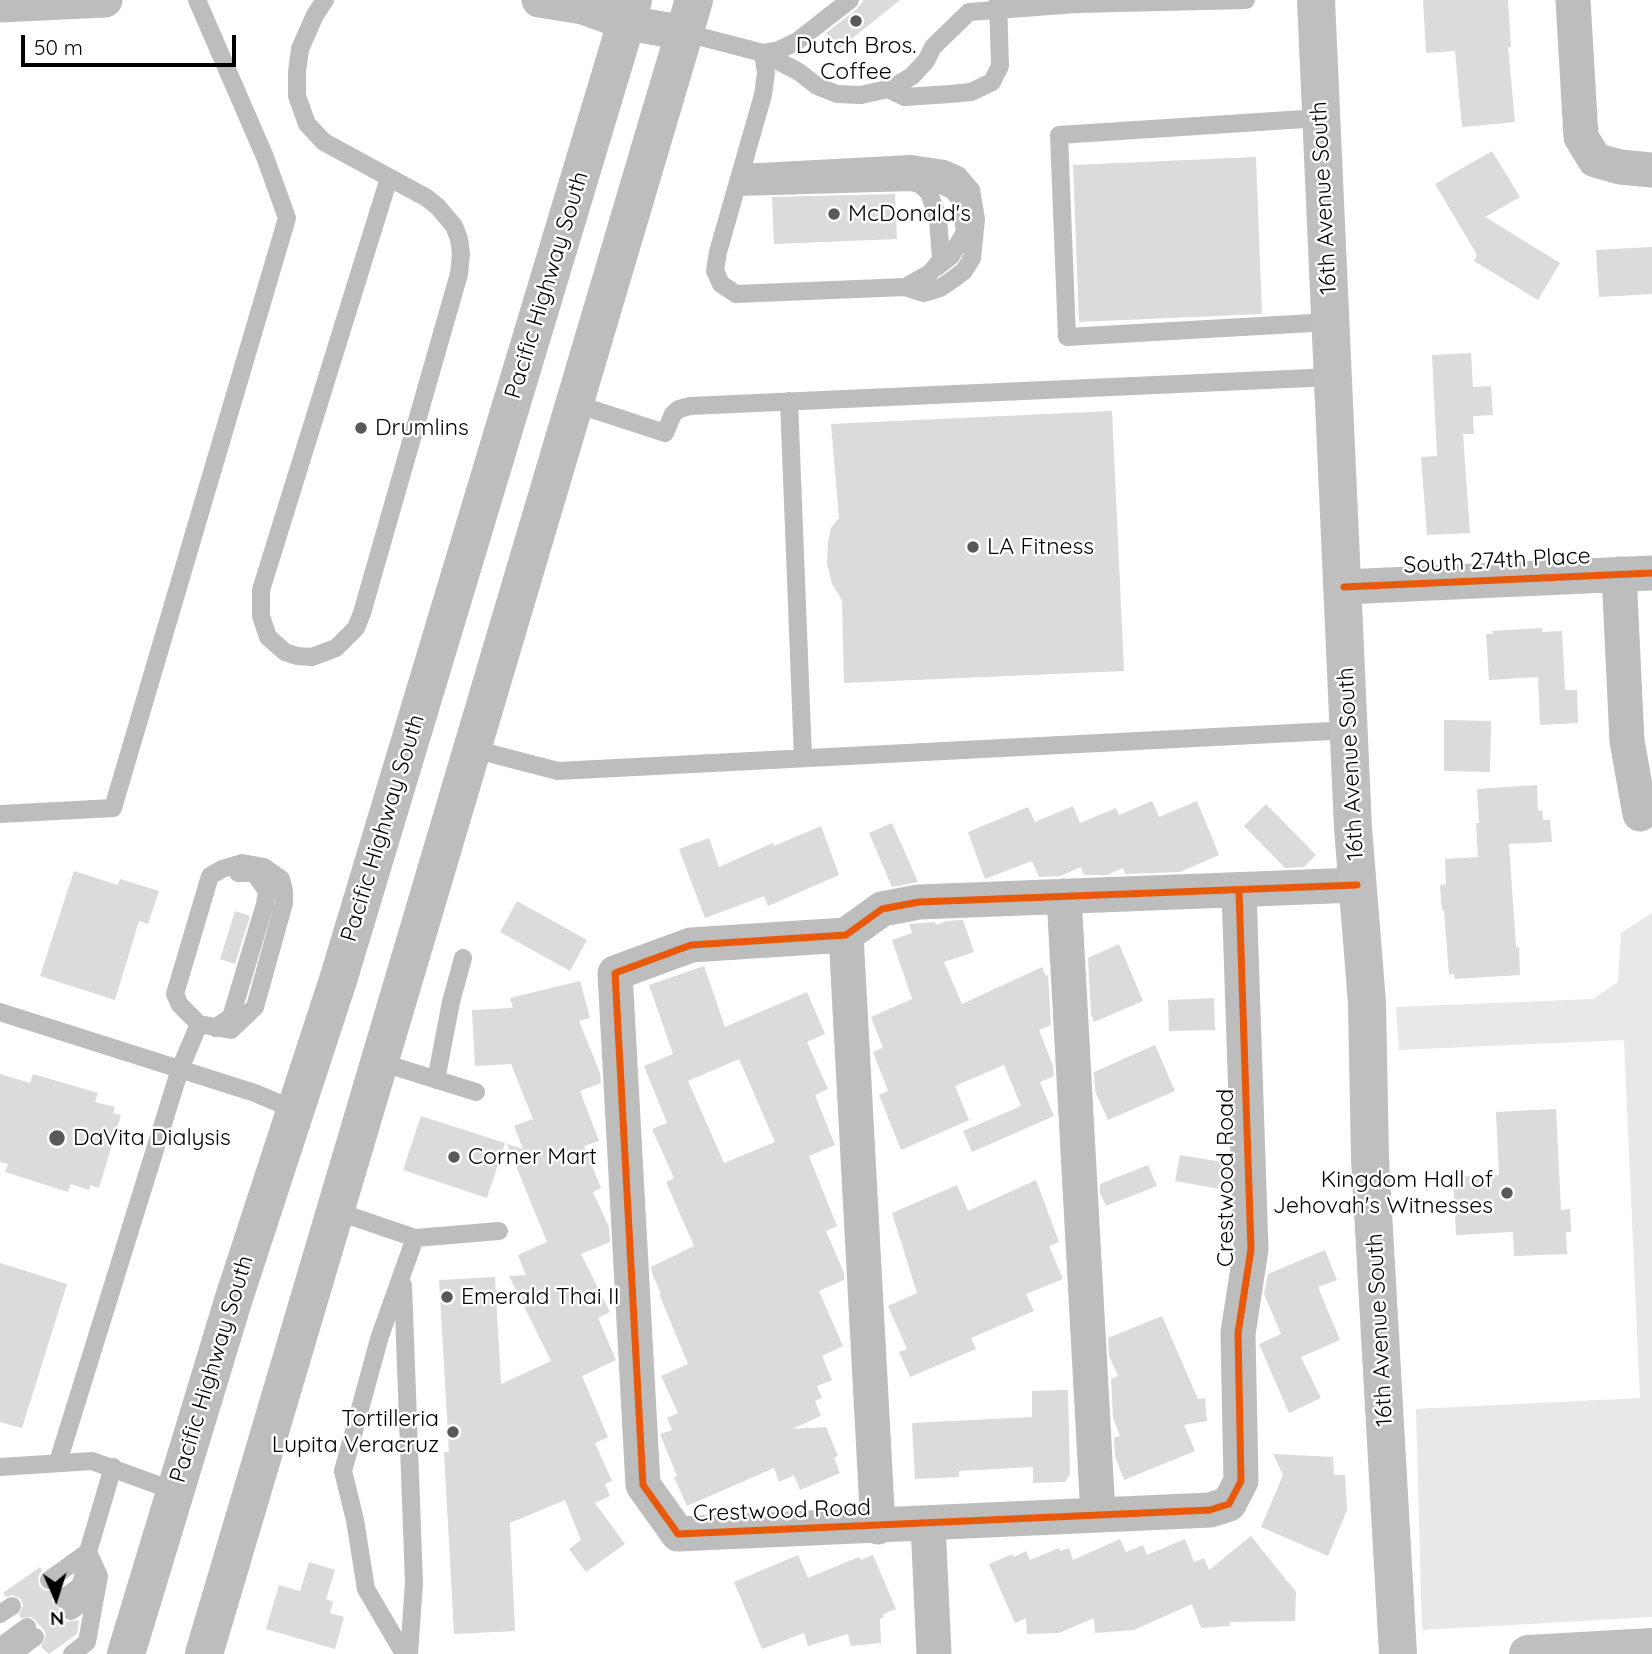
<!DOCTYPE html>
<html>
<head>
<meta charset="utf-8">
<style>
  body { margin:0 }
  #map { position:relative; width:1652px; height:1654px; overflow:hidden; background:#fff; font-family:Quicksand,sans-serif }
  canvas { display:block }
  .north { position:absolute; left:21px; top:1563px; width:70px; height:70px; -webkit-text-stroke:5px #fff; paint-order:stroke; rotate:177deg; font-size:19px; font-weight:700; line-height:28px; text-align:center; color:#000 }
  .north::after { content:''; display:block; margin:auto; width:24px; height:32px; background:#000; clip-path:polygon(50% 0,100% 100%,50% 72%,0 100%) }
  .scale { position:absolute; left:21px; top:35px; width:215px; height:32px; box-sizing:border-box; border:4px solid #000; border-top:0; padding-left:9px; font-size:21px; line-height:24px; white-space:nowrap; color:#000; -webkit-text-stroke:5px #fff; paint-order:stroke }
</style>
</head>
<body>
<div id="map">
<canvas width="1652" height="1654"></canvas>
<div class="north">N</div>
<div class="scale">50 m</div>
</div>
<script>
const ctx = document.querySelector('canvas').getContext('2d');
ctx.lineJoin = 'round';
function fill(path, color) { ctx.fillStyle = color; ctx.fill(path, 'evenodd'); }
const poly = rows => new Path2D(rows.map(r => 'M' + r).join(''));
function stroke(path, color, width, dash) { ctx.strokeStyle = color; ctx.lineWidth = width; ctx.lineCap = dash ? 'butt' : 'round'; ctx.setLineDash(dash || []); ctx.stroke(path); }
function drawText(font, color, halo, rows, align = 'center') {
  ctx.font = font + ' Quicksand,sans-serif'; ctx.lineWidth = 5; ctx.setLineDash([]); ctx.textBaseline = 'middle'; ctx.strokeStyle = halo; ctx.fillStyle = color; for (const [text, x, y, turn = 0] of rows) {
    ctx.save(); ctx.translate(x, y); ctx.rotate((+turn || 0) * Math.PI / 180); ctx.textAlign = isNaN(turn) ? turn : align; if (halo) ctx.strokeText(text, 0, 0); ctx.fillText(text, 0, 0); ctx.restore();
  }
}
fill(poly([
  [1652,913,1652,1617,1422,1630,1416,1409,1640,1398,1624,1040,1399,1050,1396,1007,1593,999,1618,982,1621,933]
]), '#e8e8e8');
fill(poly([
  [864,0,900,0,839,49,826,33,857,9],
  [1423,0,1508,0,1511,47,1508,47,1515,122,1462,127,1455,51,1426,53],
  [1492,151,1520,197,1485,217,1560,263,1538,300,1474,261,1477,255,1435,184],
  [1256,157,1262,314,1079,322,1073,165],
  [895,194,897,239,774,244,772,197],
  [1652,247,1652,294,1599,297,1596,250],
  [1471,353,1473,387,1491,386,1493,415,1473,416,1474,434,1463,434,1470,533,1427,535,1421,457,1437,456,1432,355],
  [1112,411,1124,671,844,683,842,600,832,584,827,564,828,542,831,528,839,518,831,424],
  [1542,628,1542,632,1562,631,1565,690,1577,690,1578,723,1540,725,1538,677,1489,680,1486,634,1493,634,1492,631],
  [1444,720,1491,721,1490,772,1444,771],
  [1537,785,1538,811,1542,810,1543,820,1550,820,1552,842,1509,844,1516,947,1519,947,1520,975,1455,979,1454,974,1449,975,1444,910,1442,910,1440,885,1446,884,1445,859,1478,857,1476,823,1479,823,1477,789],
  [1152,801,1159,817,1197,801,1219,855,1180,872,1125,874,1123,868,1107,875,1084,875,1081,867,1060,876,1039,877,1032,861,985,879,968,832,1028,807,1035,822,1073,806,1080,823,1116,808,1119,815],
  [1266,804,1316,855,1304,867,1285,868,1244,826],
  [892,823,918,882,892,887,869,833],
  [821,826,839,875,768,906,764,896,705,918,679,849,709,838,719,867,773,843,774,846],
  [74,871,118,885,120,879,159,891,148,924,139,921,115,1000,40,976],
  [517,901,587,940,570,971,500,932],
  [235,911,250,916,235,964,220,959],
  [963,920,974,952,944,962,962,1004,1042,967,1046,976,1048,975,1051,1025,1039,1030,1053,1066,1054,1076,1040,1082,1054,1116,972,1152,963,1131,1021,1106,1004,1065,955,1086,969,1120,901,1150,879,1095,888,1091,873,1052,883,1048,871,1017,912,999,892,940,912,933,909,924,935,922,936,925,946,921],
  [1119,944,1143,1001,1094,1022,1091,1014,1088,958],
  [704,966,725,1027,807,992,825,1034,807,1042,828,1089,815,1095,835,1145,809,1156,837,1226,826,1231,844,1273,844,1280,819,1291,843,1346,822,1356,832,1380,817,1386,822,1398,815,1401,821,1416,792,1429,826,1427,838,1456,834,1458,840,1473,800,1490,794,1475,779,1482,774,1468,687,1506,674,1477,677,1476,660,1434,672,1430,667,1418,678,1413,661,1376,688,1364,659,1294,661,1294,652,1273,651,1267,694,1246,666,1182,674,1178,652,1129,667,1123,644,1066,673,1054,649,985],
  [739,1059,775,1142,724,1163,688,1081],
  [580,981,590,1018,579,1021,600,1073,601,1083,580,1091,599,1141,584,1146,601,1188,593,1192,609,1227,610,1242,581,1254,610,1312,598,1318,616,1360,582,1376,608,1437,595,1443,612,1481,605,1484,610,1496,595,1503,625,1544,586,1572,569,1549,581,1540,565,1500,510,1523,515,1631,454,1634,444,1452,449,1452,439,1280,495,1277,501,1384,551,1361,509,1276,526,1275,518,1255,547,1242,507,1144,523,1149,514,1126,533,1119,511,1064,475,1066,472,1010,513,1008,510,998],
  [1214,998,1215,1030,1169,1031,1168,1000],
  [1155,1045,1175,1091,1108,1120,1095,1091,1094,1072],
  [0,1074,30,1083,33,1074,98,1093,95,1102,115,1107,113,1113,121,1115,99,1188,90,1185,89,1190,71,1184,68,1192,5,1172,8,1164,0,1162],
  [1556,1109,1561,1210,1570,1209,1571,1232,1566,1232,1567,1254,1514,1256,1513,1232,1456,1235,1453,1177,1499,1175,1496,1112],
  [421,1116,505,1143,487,1198,403,1170],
  [1180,1155,1228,1163,1226,1190,1175,1181],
  [1148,1165,1157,1186,1106,1206,1100,1193,1100,1184],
  [1036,1180,1059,1242,1049,1246,1063,1279,1026,1294,1034,1311,971,1338,976,1349,910,1377,899,1352,907,1349,888,1306,917,1293,892,1213,957,1185,968,1211],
  [1325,1250,1337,1280,1318,1287,1340,1340,1301,1357,1321,1398,1289,1413,1259,1344,1281,1334,1264,1294,1268,1274],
  [0,1263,67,1284,22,1428,0,1422],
  [1162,1316,1198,1399,1205,1398,1207,1421,1184,1425,1195,1451,1124,1480,1115,1456,1114,1438,1120,1436,1113,1418,1111,1379,1118,1376,1109,1356,1108,1338],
  [1068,1390,1070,1474,1065,1482,1033,1483,1033,1467,959,1471,959,1477,915,1479,912,1423,1032,1417,1032,1391],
  [1273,1454,1333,1457,1334,1475,1345,1475,1347,1510,1328,1556,1261,1527,1283,1475],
  [1251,1536,1296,1592,1295,1621,1230,1622,1230,1626,1201,1628,1192,1604,1134,1630,1095,1633,1094,1618,1059,1633,1027,1634,1026,1618,1015,1623,989,1564,1012,1554,1014,1557,1026,1551,1030,1560,1059,1548,1060,1551,1069,1548,1073,1560,1120,1539,1126,1552,1143,1545,1147,1555,1185,1539,1194,1562,1204,1558,1209,1570],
  [798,1555,808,1578,859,1557,861,1560,873,1555,896,1609,883,1614,884,1617,880,1619,881,1643,851,1646,848,1634,808,1646,804,1633,762,1649,734,1582],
  [309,1562,335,1570,326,1599,333,1602,330,1613,344,1617,335,1649,266,1629,279,1585,300,1591],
  [40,1567,42,1571,38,1576,39,1586,45,1591,56,1590,52,1601,60,1610,62,1618,67,1622,78,1620,79,1622,77,1634,49,1654,41,1647,46,1636,44,1630,32,1617,21,1618,19,1615,23,1606,21,1599,12,1595,6,1597,3,1593]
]), '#dbdbdb');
stroke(poly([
  [325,0,315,15,300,49,297,72,297,96,307,124,324,142,427,198,438,207,454,226,459,239,461,254,459,274,362,613,356,628,336,648,312,657,297,656,285,652,268,637,261,616,261,590,389,178],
  [1072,0,1077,4,1246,0],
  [686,33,763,53,799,72,817,86,837,94,861,95,892,88,912,76,926,61,933,47,969,12,1077,4],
  [888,89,905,97,950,94,971,92,992,82,1000,66,998,0],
  [1320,118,1059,135,1067,337,1330,322],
  [741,173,910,164,944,169,958,175,971,190,976,219,972,258,964,271,952,280,940,288,923,293,905,287,736,294,721,284,715,271,718,252,763,95,766,73,763,53,779,50,796,42,850,0],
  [915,183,941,185,952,190,960,199,965,232,951,256,937,267],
  [737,187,912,182,921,185,929,193,938,218,941,260,930,273,905,287],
  [789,401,803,758],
  [576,404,665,433,673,414,679,409,690,406,1333,377],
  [473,749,558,771,1350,730],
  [0,814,113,808,287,218,265,157,197,0],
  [242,863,264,867,281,879,284,891,284,903,255,1007,231,1030,199,1024,180,1005,175,994,210,876,222,869,242,863],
  [0,1012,255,1093,295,1110],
  [215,1028,231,1017,265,904,267,891,254,873,238,873],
  [380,1062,476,1092],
  [436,1080,451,1002,463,958],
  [336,1211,415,1238,499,1231],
  [403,1285,414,1583,409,1654],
  [58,1462,180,1069,199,1024],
  [0,1467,92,1461,174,1491],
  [49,1580,88,1552],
  [63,1599,80,1586,83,1576],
  [71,1611,78,1606,90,1581,89,1573],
  [0,1614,12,1606],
  [0,1647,27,1627],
  [12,1654,35,1637],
  [72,1654,87,1642,99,1576,88,1552,113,1467],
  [404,1654,366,1589,355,1520,343,1471,380,1336,415,1238]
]), '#bdbdbd', 18);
stroke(poly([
  [539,0,583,7,627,23,686,33],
  [1573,0,1581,137,1595,160,1620,167,1652,170],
  [0,5,105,0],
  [1619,574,1627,741,1640,814],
  [1344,587,1652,573],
  [1239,891,1251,1249,1238,1333,1241,1481,1229,1504,1210,1510,678,1534,643,1485,615,973,691,945,846,935,882,909,919,902,1357,885],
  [1064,896,1098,1515],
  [846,935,878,1527],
  [928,1524,934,1654]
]), '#bdbdbd', 35);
stroke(poly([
  [1316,0,1353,828,1367,1003,1370,1159,1398,1654],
  [1528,1654,1652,1647]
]), '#bfbfbf', 38);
stroke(poly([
  [126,1654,233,1301,339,977,633,0],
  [204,1654,694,0]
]), '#bdbdbd', 38);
stroke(poly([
  [1344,587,1652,573],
  [1239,891,1251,1249,1238,1333,1241,1481,1229,1504,1210,1510,678,1534,643,1485,615,973,691,945,846,935,882,909,919,902,1357,885]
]), '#e8590c', 7);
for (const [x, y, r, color] of [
  [856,21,7,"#595959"],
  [834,214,7,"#595959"],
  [361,428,7,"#595959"],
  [973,547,7,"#595959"],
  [57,1138,9,"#595959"],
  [454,1157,7,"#595959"],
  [1507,1193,7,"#595959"],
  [447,1297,7,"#595959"],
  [453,1432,7,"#595959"]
]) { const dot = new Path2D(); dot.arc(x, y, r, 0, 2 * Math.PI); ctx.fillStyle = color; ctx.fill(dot); stroke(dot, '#fff', 2.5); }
drawText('23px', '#000', '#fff', [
  ["Dutch Bros.",856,46,"center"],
  ["Coffee",856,72,"center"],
  ["McDonald's",848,214],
  ["Drumlins",375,428],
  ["LA Fitness",987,547],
  ["DaVita Dialysis",73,1138],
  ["Corner Mart",468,1157],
  ["Kingdom Hall of",1493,1180,"right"],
  ["Jehovah's Witnesses",1493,1206,"right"],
  ["Emerald Thai II",461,1297],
  ["Tortilleria",439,1419,"right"],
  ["Lupita Veracruz",439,1445,"right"]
], 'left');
drawText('23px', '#000', '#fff', [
  ["16th Avenue South",1324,198,-93],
  ["Pacific Highway South",547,285,-73],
  ["South 274th Place",1497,561,-3],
  ["16th Avenue South",1351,764,-93],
  ["Pacific Highway South",383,828,-73],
  ["Crestwood Road",1226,1178,-90],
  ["16th Avenue South",1380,1330,-93],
  ["Pacific Highway South",212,1369,-73],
  ["Crestwood Road",782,1511,-2]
]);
</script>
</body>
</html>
